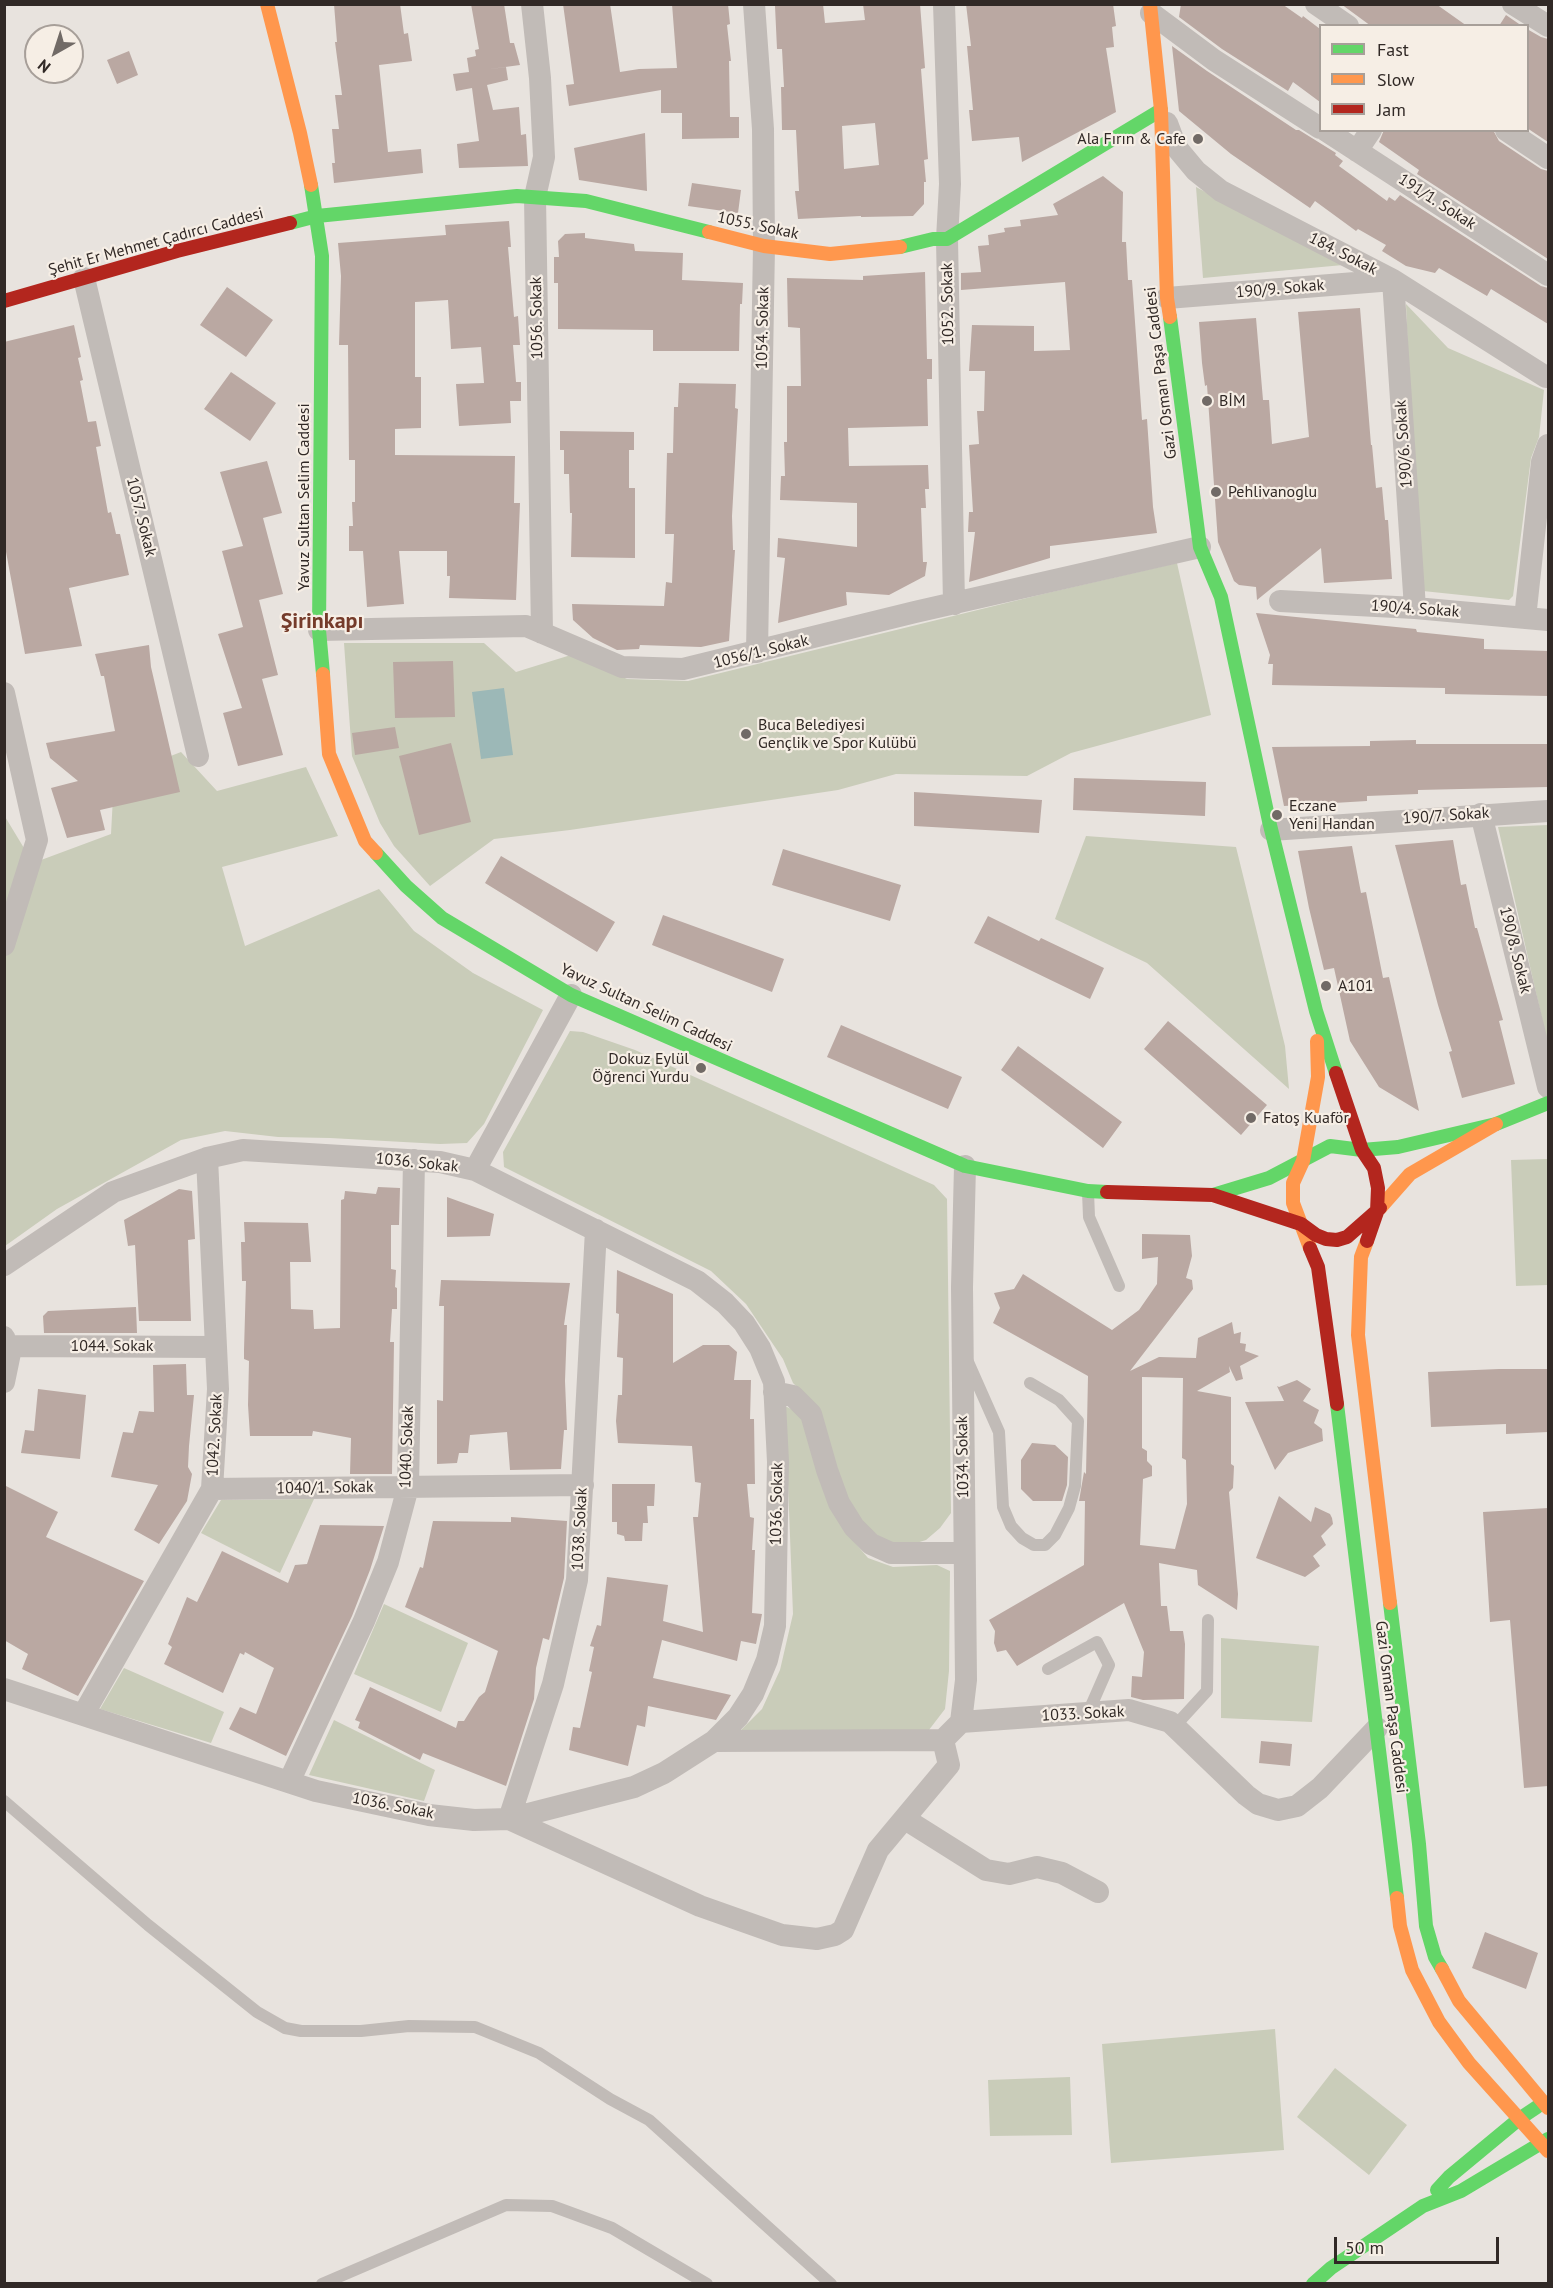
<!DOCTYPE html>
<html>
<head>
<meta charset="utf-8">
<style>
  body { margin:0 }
  #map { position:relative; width:1553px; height:2288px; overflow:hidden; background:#e8e3de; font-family:"PT Sans",sans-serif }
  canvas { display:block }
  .frame { position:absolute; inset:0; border:6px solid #312926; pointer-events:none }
  .legend { position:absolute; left:1319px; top:24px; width:210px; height:108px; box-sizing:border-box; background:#f6eee5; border:2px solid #a79f99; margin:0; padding:8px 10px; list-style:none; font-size:18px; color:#312926 }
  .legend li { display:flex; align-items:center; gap:12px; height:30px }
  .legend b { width:30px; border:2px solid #a79f99 }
  .north { position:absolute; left:24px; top:24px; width:60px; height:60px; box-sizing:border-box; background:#f6eee5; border:2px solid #a79f99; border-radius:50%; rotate:219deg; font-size:16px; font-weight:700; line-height:24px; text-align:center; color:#312926 }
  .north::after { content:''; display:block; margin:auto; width:21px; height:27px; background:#716a66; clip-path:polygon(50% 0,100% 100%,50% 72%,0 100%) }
  .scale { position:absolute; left:1334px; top:2237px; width:165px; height:27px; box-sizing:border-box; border:3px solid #312926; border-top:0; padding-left:8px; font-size:18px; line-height:21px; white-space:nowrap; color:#312926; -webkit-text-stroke:4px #f6eee5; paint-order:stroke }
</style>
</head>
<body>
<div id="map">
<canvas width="1553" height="2288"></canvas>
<div class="frame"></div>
<ul class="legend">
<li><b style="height:8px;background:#63d668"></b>Fast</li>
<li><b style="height:8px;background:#ff974d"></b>Slow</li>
<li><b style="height:8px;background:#b3261e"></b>Jam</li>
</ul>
<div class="north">N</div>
<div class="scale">50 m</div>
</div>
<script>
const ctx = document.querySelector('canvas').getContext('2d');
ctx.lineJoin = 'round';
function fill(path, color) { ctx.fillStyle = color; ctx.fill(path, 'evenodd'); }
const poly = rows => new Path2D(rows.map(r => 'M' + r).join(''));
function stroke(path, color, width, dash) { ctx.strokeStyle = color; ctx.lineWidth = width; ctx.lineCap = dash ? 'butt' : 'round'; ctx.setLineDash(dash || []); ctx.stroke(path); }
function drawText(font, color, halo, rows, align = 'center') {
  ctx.font = font + ' "PT Sans",sans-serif'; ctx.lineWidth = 4.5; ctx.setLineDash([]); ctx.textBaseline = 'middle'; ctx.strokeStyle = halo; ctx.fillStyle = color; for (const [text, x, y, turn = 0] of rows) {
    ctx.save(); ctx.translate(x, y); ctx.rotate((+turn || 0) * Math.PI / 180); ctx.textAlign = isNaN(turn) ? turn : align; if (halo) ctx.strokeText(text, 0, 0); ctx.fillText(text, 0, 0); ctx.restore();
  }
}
fill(poly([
  [1196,187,1343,265,1203,278],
  [1406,304,1448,348,1544,390,1539,437,1531,458,1513,596,1509,600,1423,591,1411,427],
  [1177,563,1211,715,1071,753,1027,776,896,774,838,790,570,830,494,839,430,886,394,846,380,823,352,756,344,643,484,643,516,672,574,654,627,679,688,681,1047,593],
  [181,752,217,791,306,767,338,836,222,867,245,946,379,889,414,931,473,973,543,1010,484,1124,467,1143,440,1144,330,1138,278,1137,225,1131,181,1140,57,1209,5,1246,4,815,33,863,111,834,114,778],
  [1548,825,1548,1045,1498,827],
  [1086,836,1236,847,1285,1046,1289,1089,1147,963,1055,919],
  [570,1031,583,1032,635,1050,934,1185,947,1199,951,1513,940,1528,926,1540,913,1544,897,1545,878,1536,860,1520,839,1481,820,1410,793,1383,783,1359,746,1304,711,1271,504,1167,503,1152],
  [1548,1159,1548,1285,1516,1286,1511,1160],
  [785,1406,803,1415,846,1532,868,1558,893,1567,937,1565,950,1571,949,1671,945,1709,922,1739,738,1733,762,1709,780,1670,793,1614],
  [314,1499,280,1573,201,1533,221,1500],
  [384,1604,468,1643,441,1712,354,1674],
  [1221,1638,1319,1646,1312,1722,1221,1718],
  [124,1668,224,1712,211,1743,100,1709],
  [334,1720,435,1770,424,1801,309,1775],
  [1275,2029,1284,2150,1111,2163,1102,2044],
  [1335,2068,1407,2125,1369,2175,1297,2117],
  [1070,2077,1072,2135,990,2136,988,2080]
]), '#c9ccb9');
fill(poly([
  [504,688,513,755,481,759,472,692]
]), '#9cb8b7');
fill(poly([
  [334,4,400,4,404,34,408,33,412,61,379,65,388,152,421,149,423,173,334,183,332,163,335,163,332,129,339,129,335,95,342,95,335,42,337,42],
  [471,4,504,4,510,43,514,43,520,65,483,70,506,67,508,80,487,85,493,110,519,107,521,135,526,134,528,166,459,168,457,144,479,141,472,88,456,91,453,74,469,72,467,58,476,56,475,50,479,49],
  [563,4,610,4,620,72,639,69,677,68,672,4,728,4,730,24,727,25,731,61,729,61,730,117,739,117,739,138,682,139,682,113,661,113,661,90,569,106,566,85,574,84],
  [800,4,823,4,825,23,865,20,863,4,920,4,925,68,921,69,928,159,924,160,926,182,924,182,924,204,913,216,861,217,861,216,798,219,795,191,799,191,796,130,782,130,781,87,784,87,782,49,777,49,775,6],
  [875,123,879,165,844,169,842,126],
  [966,4,1113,4,1116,26,1112,27,1114,47,1106,48,1116,112,1022,162,1019,137,972,141,969,110,973,110,967,46,971,46],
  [1181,4,1282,4,1302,18,1303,16,1320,29,1320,102,1293,82,1288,91,1222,49,1179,17],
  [1341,4,1436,4,1467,26,1371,26],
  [1506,15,1522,26,1499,26],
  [1527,29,1541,37,1548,39,1548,142,1527,128],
  [1172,46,1207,71,1296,130,1299,130,1336,153,1335,155,1343,161,1339,166,1387,201,1389,197,1395,201,1400,195,1541,286,1548,288,1548,324,1491,289,1487,296,1439,268,1435,273,1406,266,1382,251,1386,245,1358,229,1356,231,1315,201,1310,208,1231,154,1179,111],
  [129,51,138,75,117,84,107,60],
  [1384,130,1493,130,1499,141,1541,169,1548,171,1548,259,1417,174,1419,170,1379,142],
  [645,133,647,191,579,180,574,148],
  [1103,176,1123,192,1122,242,1126,242,1128,280,1132,280,1142,420,1147,419,1153,507,1157,533,1050,546,1050,558,969,582,975,532,968,532,969,512,973,512,969,445,979,444,977,411,984,411,985,371,969,371,972,325,1034,326,1034,351,1070,350,1065,282,961,290,961,273,981,272,978,246,989,245,988,235,1005,232,1004,228,1021,226,1020,220,1058,215,1053,204],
  [692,183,741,190,738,213,688,206],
  [509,221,511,247,508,247,514,317,518,316,520,345,513,345,516,382,521,382,521,401,510,401,511,423,459,426,456,384,484,383,481,347,451,349,448,300,415,302,415,377,421,377,421,428,395,429,395,455,515,456,514,503,520,503,516,600,449,598,450,576,447,576,447,551,399,551,404,604,367,607,363,551,349,551,349,526,353,526,352,502,355,502,355,460,349,460,348,345,339,345,341,276,338,243,446,235,445,225],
  [585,233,585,238,634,244,635,251,683,253,682,280,743,283,742,304,740,304,739,351,653,351,653,330,558,329,558,283,554,283,554,257,559,257,558,241,565,234],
  [925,272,927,359,932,359,932,379,927,379,928,426,848,428,849,466,928,465,929,489,925,489,926,508,921,508,923,562,927,562,925,576,889,595,846,592,847,605,778,623,785,558,777,557,778,538,857,547,857,503,780,500,781,476,785,476,784,442,787,442,787,386,801,386,800,328,788,327,787,278,863,280,863,276],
  [227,287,273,320,246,357,200,325],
  [1360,308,1371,445,1372,445,1376,488,1382,487,1385,520,1388,520,1392,579,1324,583,1321,548,1257,600,1256,587,1239,585,1234,581,1218,542,1207,385,1205,386,1202,363,1199,322,1256,318,1263,400,1269,400,1272,444,1309,437,1298,312],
  [74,325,81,357,78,358,83,380,80,381,88,422,96,421,101,446,96,447,108,513,111,512,116,534,120,534,129,575,69,588,82,646,25,654,4,541,4,342],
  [231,372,276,403,250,441,204,409],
  [679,383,736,384,735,408,738,409,732,516,733,550,735,550,729,641,701,647,640,645,639,649,617,650,593,638,573,620,572,604,664,606,666,582,672,583,674,534,665,534,667,453,673,453,674,407,678,407],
  [560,431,634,432,634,450,629,450,629,488,635,488,635,558,571,557,572,513,570,513,569,474,564,474,564,450,560,450],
  [267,461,282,513,263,518,283,594,259,600,278,675,262,679,283,755,238,766,223,713,242,708,218,634,243,627,222,551,243,546,220,472],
  [1256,613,1416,629,1417,632,1484,639,1484,649,1548,651,1548,696,1445,694,1445,688,1272,685,1273,664,1268,664,1270,655],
  [149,645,151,667,180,792,100,810,105,830,67,838,51,788,78,781,50,758,46,743,115,731,104,676,101,676,95,654],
  [453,661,455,717,395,718,393,662],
  [395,727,399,748,355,755,352,733],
  [1416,740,1416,744,1548,744,1548,787,1418,790,1418,794,1367,796,1367,801,1284,806,1272,747,1370,746,1370,741],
  [451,743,471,822,419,835,399,756],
  [1074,778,1206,782,1205,816,1073,810],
  [914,792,1042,800,1039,833,914,826],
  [1453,840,1461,885,1466,884,1475,928,1477,928,1503,1020,1499,1021,1515,1084,1462,1098,1449,1052,1452,1051,1438,1005,1395,845],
  [1352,846,1361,893,1366,892,1383,978,1389,977,1419,1111,1379,1087,1350,1041,1334,968,1324,970,1309,908,1298,851],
  [783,849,901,885,890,921,772,885],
  [501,856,615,922,597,952,485,883],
  [663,915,784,959,772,992,652,945],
  [988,916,1039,941,1041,938,1104,968,1090,999,974,943],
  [1168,1021,1267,1105,1241,1135,1144,1049],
  [841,1025,962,1077,948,1109,827,1057],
  [1018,1046,1122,1122,1103,1148,1001,1070],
  [378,1187,400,1188,399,1225,391,1225,391,1269,396,1270,395,1287,397,1288,397,1309,392,1309,390,1342,394,1342,392,1474,350,1474,351,1438,313,1431,312,1436,250,1436,248,1405,249,1361,244,1359,244,1350,246,1281,242,1281,241,1242,245,1242,244,1222,308,1223,311,1262,290,1262,291,1309,313,1310,314,1329,340,1328,341,1200,344,1199,345,1191,376,1194],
  [179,1189,192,1191,195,1239,188,1240,191,1321,139,1321,135,1245,128,1246,124,1220],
  [447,1197,494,1214,490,1236,447,1237],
  [1142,1234,1190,1235,1192,1256,1186,1278,1192,1280,1193,1289,1130,1371,1159,1357,1196,1358,1198,1338,1232,1322,1234,1334,1241,1332,1240,1343,1246,1344,1245,1351,1259,1356,1240,1366,1243,1379,1236,1381,1229,1366,1230,1372,1197,1391,1231,1397,1231,1464,1234,1466,1233,1488,1229,1492,1238,1594,1237,1610,1198,1585,1197,1570,1159,1563,1161,1606,1167,1606,1170,1631,1183,1631,1185,1644,1184,1699,1143,1700,1131,1697,1132,1676,1142,1677,1144,1652,1124,1603,1017,1666,1006,1650,997,1652,994,1643,995,1631,989,1620,1084,1565,1085,1501,1079,1501,1084,1472,1086,1474,1088,1376,993,1323,1000,1308,994,1293,1014,1289,1023,1274,1112,1330,1139,1310,1157,1284,1158,1257,1142,1259],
  [1142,1377,1183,1378,1182,1458,1186,1460,1187,1504,1175,1549,1140,1545,1143,1479,1152,1476,1152,1466,1147,1461,1147,1451,1142,1448],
  [617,1270,673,1294,673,1363,703,1345,729,1345,737,1352,734,1380,751,1380,750,1419,754,1419,755,1484,747,1484,750,1517,754,1518,752,1550,755,1550,752,1613,762,1614,756,1644,741,1641,737,1661,662,1640,653,1678,731,1695,716,1720,648,1706,645,1727,637,1725,628,1766,569,1750,573,1727,580,1728,592,1672,589,1671,594,1647,590,1646,597,1625,601,1626,607,1577,668,1585,663,1621,703,1632,693,1517,698,1517,701,1483,695,1482,692,1446,618,1443,616,1421,618,1395,622,1395,623,1358,617,1357,619,1314,616,1313],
  [441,1280,570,1283,564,1325,567,1325,565,1381,567,1430,564,1430,561,1469,510,1470,507,1432,470,1435,468,1453,459,1453,457,1463,437,1464,437,1400,443,1401,444,1306,439,1306],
  [136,1307,137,1333,44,1333,43,1316,48,1311],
  [186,1364,187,1395,194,1395,189,1446,188,1467,192,1474,187,1501,159,1544,134,1530,158,1485,111,1477,123,1432,133,1433,139,1411,154,1412,153,1365],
  [1499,1369,1548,1369,1548,1432,1506,1434,1506,1424,1431,1427,1428,1372],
  [1297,1380,1311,1389,1303,1401,1319,1410,1314,1423,1322,1429,1323,1441,1288,1453,1275,1470,1245,1402,1284,1401,1277,1386,1279,1387],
  [38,1389,86,1395,80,1459,21,1453,25,1430,34,1431],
  [1032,1443,1055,1445,1068,1457,1067,1485,1062,1501,1033,1501,1021,1489,1021,1460],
  [612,1484,655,1484,654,1506,647,1506,648,1523,643,1523,642,1541,625,1541,624,1536,617,1534,617,1522,612,1522],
  [4,1485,58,1512,46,1537,144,1581,78,1696,22,1669,28,1654,4,1640],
  [1279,1496,1311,1522,1315,1507,1330,1514,1332,1518,1333,1524,1321,1536,1326,1545,1313,1556,1320,1566,1305,1577,1256,1558],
  [1548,1508,1548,1786,1524,1788,1510,1620,1490,1622,1483,1512],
  [511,1517,567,1521,564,1578,550,1636,549,1640,543,1638,536,1668,534,1699,506,1786,423,1753,420,1760,358,1728,360,1722,355,1720,370,1687,456,1728,458,1721,464,1721,479,1697,485,1692,498,1651,405,1607,420,1567,423,1568,433,1521,511,1522],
  [320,1525,384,1526,370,1570,352,1616,286,1756,229,1729,240,1707,256,1714,274,1668,245,1652,244,1655,240,1653,223,1693,164,1664,172,1647,168,1644,187,1597,197,1602,222,1551,288,1583,295,1565,307,1564],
  [1261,1741,1292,1744,1290,1766,1259,1763],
  [1485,1932,1538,1953,1526,1989,1472,1968]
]), '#baa8a2');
stroke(poly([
  [1088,1192,1089,1217,1119,1286],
  [968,1362,999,1432,1003,1507,1011,1526,1022,1538,1034,1545,1045,1545,1055,1535,1069,1508,1075,1486,1078,1421,1059,1400,1030,1383],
  [1048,1669,1097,1642,1109,1665,1088,1713],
  [1175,1726,1207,1691,1208,1620],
  [4,1801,148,1925,257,2012,285,2028,301,2031,361,2031,409,2026,475,2027,539,2053,610,2099,649,2120,831,2284],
  [322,2284,506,2205,552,2206,612,2228,707,2284]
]), '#c1bbb7', 12);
stroke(poly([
  [532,4,540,78,544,157,535,197,542,633],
  [754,4,763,129,764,246,757,652],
  [944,4,950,184,947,239,954,604],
  [1316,4,1348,26],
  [1513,4,1548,26],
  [1151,13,1214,60,1320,128],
  [1167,123,1176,147,1196,171,1221,191,1393,280,1546,377,1548,377],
  [1325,130,1548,275],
  [1506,130,1548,158],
  [1357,151,1371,130],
  [84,278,198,756],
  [1393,280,1415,608],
  [1167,298,1393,280],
  [1280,601,1415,608,1548,620],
  [1525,618,1542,462,1548,445],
  [319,630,526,626,622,667,683,669,915,612,1200,547],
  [4,693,37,840,4,945],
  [1481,814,1548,1087],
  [1271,830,1548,811],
  [475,1170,571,995],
  [4,1265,113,1192,207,1158,243,1150,440,1162,475,1170,697,1281,725,1303,744,1323,760,1348,774,1382,778,1462,775,1626,767,1660,753,1694,738,1717,714,1741,664,1773,634,1787,509,1819,474,1820,429,1815,316,1791,4,1689],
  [4,1337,10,1353,4,1382],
  [8,1346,216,1347],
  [774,1392,793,1396,811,1414,827,1470,839,1503,854,1527,871,1544,891,1553,964,1553],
  [212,1489,583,1485],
  [83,1715,212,1489,218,1389,207,1158],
  [961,1722,1129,1710,1170,1722,1246,1795,1258,1804,1278,1810,1297,1806,1320,1788,1377,1728],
  [943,1740,961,1722,966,1680,962,1287,965,1166],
  [714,1741,943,1740],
  [289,1782,364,1621,388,1562,408,1487,414,1160],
  [509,1819,553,1684,577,1580,596,1230],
  [509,1819,700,1906,782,1935,817,1939,835,1935,843,1930,878,1850,949,1765,943,1740],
  [905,1819,986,1870,1009,1874,1037,1867,1062,1873,1098,1892]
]), '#c1bbb7', 22);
stroke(poly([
  [311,185,322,256,319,630,323,674],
  [290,223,317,216,517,196,586,201,709,232],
  [900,247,933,239,947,239,1161,110],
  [1170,317,1200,547,1221,597,1269,821,1316,1011,1336,1073],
  [376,853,406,886,442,918,571,995,965,1166,1088,1191,1107,1192],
  [1213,1195,1269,1178,1330,1146,1362,1150,1398,1147,1496,1124,1548,1103],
  [1337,1404,1397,1898],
  [1390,1603,1419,1844,1426,1926,1435,1957,1442,1969],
  [1437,2190,1449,2177,1519,2119,1537,2107],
  [1313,2284,1331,2268,1423,2206,1461,2191,1548,2139]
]), '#63d668', 14);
stroke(poly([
  [267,4,300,133,311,185],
  [1150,4,1161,110,1167,298,1170,317],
  [709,232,764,246,830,254,900,247],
  [323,674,329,754,365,841,376,853],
  [1380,1208,1410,1174,1496,1124],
  [1367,1241,1361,1257,1358,1335,1390,1603],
  [1310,1248,1293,1203,1293,1183,1303,1161,1318,1077,1317,1041],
  [1397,1898,1400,1926,1412,1970,1439,2022,1469,2063,1548,2151],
  [1442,1969,1459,2001,1548,2108]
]), '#ff974d', 14);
stroke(poly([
  [4,301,177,251,290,223],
  [1336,1073,1362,1150,1374,1168,1378,1188,1377,1212,1367,1241],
  [1107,1192,1213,1195,1301,1224,1316,1235,1326,1239,1337,1240,1347,1237,1380,1208],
  [1310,1248,1318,1267,1337,1404]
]), '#b3261e', 14);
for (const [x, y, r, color] of [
  [1198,139,6,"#716a66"],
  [1207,401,6,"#716a66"],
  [1216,492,6,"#716a66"],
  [746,734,6,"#716a66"],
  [1277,815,6,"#716a66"],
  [1326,986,6,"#716a66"],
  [701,1068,6,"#716a66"],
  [1251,1118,6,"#716a66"]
]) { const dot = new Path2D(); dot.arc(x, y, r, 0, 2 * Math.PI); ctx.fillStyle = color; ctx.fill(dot); stroke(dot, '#f6eee5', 2); }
drawText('16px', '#312926', '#f6eee5', [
  ["Ala Fırın & Cafe",1186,139,"right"],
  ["BİM",1219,401],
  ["Pehlivanoglu",1228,492],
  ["Buca Belediyesi",758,725],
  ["Gençlik ve Spor Kulübü",758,743],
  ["Eczane",1289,806],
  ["Yeni Handan",1289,824],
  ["A101",1338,986],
  ["Dokuz Eylül",689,1059,"right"],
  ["Öğrenci Yurdu",689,1077,"right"],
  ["Fatoş Kuaför",1263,1118]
], 'left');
drawText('16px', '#312926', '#f6eee5', [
  ["191/1. Sokak",1437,202,33],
  ["1055. Sokak",758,226,12],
  ["Şehit Er Mehmet Çadırcı Caddesi",156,242,-15],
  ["184. Sokak",1343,254,27],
  ["190/9. Sokak",1280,289,-5],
  ["1052. Sokak",948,304,-91],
  ["1056. Sokak",537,318,-91],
  ["1054. Sokak",763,328,-89],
  ["Gazi Osman Paşa Caddesi",1161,373,-97],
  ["190/6. Sokak",1404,444,-94],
  ["Yavuz Sultan Selim Caddesi",304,497,-90],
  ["1057. Sokak",141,517,76],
  ["190/4. Sokak",1415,609,4],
  ["1056/1. Sokak",761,652,-14],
  ["190/7. Sokak",1446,816,-4],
  ["190/8. Sokak",1515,950,76],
  ["Yavuz Sultan Selim Caddesi",646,1008,25],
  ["1036. Sokak",417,1163,6],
  ["1044. Sokak",112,1346],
  ["1042. Sokak",215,1435,-87],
  ["1040. Sokak",407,1447,-88],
  ["1034. Sokak",963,1457,-91],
  ["1040/1. Sokak",325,1488,-1],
  ["1036. Sokak",777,1504,-89],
  ["1038. Sokak",580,1529,-87],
  ["Gazi Osman Paşa Caddesi",1391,1707,83],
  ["1033. Sokak",1083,1714,-3],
  ["1036. Sokak",393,1806,11]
]);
drawText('bold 22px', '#753b2a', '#f6eee5', [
  ["Şirinkapı",322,622]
]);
</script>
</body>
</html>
